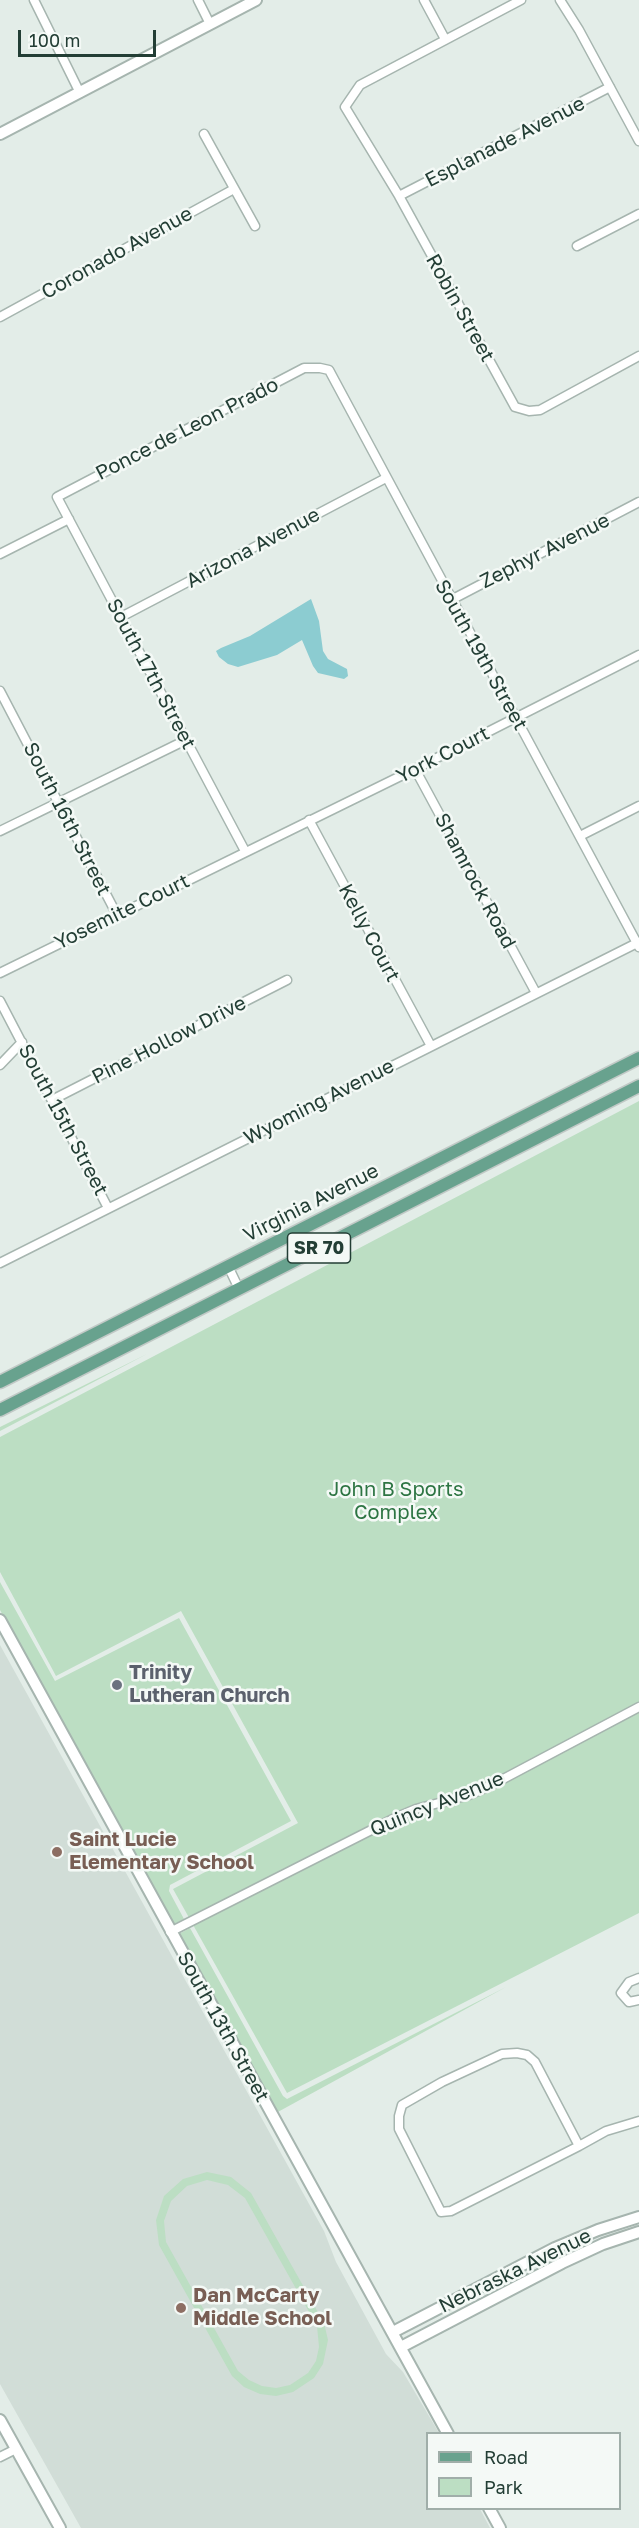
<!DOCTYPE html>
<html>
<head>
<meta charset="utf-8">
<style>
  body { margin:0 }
  #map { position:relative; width:639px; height:2528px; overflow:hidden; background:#e3ede8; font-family:"Golos Text",sans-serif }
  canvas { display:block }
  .legend { position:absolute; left:426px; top:2432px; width:195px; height:78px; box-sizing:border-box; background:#f4f9f6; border:2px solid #a0aea9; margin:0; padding:8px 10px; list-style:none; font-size:18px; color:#233e35 }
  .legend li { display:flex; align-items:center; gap:12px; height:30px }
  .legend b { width:30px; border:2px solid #a0aea9 }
  .scale { position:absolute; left:18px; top:30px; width:138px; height:27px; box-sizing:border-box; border:3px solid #233e35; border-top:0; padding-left:8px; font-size:18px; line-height:21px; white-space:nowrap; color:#233e35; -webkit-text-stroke:4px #f4f9f6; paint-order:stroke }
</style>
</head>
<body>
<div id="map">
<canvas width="639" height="2528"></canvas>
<ul class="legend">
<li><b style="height:8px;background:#68a28e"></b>Road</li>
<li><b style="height:16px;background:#bcdec3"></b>Park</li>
</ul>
<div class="scale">100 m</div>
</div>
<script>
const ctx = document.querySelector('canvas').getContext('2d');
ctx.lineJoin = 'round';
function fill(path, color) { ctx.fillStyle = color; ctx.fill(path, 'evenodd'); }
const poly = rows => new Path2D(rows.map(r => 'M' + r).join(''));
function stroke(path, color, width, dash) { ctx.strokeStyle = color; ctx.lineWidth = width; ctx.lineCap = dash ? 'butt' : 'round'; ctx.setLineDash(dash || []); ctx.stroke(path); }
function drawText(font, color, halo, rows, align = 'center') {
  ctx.font = font + ' "Golos Text",sans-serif'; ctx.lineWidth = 5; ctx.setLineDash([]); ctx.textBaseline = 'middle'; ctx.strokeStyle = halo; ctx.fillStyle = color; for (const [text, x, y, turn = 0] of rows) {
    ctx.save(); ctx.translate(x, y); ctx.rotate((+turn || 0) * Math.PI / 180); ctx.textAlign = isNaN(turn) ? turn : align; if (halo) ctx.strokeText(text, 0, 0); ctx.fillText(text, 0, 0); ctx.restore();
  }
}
fill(poly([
  [0,1645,324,2231,336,2262,386,2354,403,2372,439,2433,428,2434,428,2508,480,2509,490,2528,81,2528,0,2384]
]), '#d1ddd7');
fill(poly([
  [639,1101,639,1913,287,2093,173,1889,298,1823,181,1611,56,1676,0,1572,0,1437],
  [147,1354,0,1431,0,1427],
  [0,1582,55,1681,179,1618,291,1821,170,1885,169,1891,184,1919,172,1925,0,1610],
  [190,1928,283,2096,287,2099,506,1987,276,2113,177,1935],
  [207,2172,231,2177,251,2193,324,2323,328,2340,323,2364,314,2378,293,2392,276,2396,260,2394,244,2387,232,2376,159,2245,156,2220,164,2196,183,2179],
  [207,2180,228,2185,245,2198,317,2326,319,2347,316,2361,308,2373,290,2385,276,2388,262,2386,249,2380,238,2371,166,2242,164,2221,171,2201,187,2186]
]), '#bcdec3');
fill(poly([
  [311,599,319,621,323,651,328,659,347,669,348,676,344,679,318,673,313,666,302,640,277,655,238,667,228,664,219,657,216,651,221,648,250,636]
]), '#8cccd1');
const minor = poly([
  [34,0,80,93],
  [198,0,210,24],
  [424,0,445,39],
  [521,0,360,85,345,107,399,196,515,407,529,411,540,410,639,356],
  [560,0,579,30,639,141],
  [204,134,255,226],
  [399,196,610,87],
  [577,246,639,214],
  [0,317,234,189],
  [0,554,69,519],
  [451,600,639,502],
  [121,617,386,478],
  [0,691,117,915],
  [415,769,536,993],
  [309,820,431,1046],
  [0,831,186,740],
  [580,836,639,806],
  [245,851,57,497,304,368,320,368,329,370,639,947],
  [0,973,415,769,639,655],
  [0,1001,108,1208],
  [0,1065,22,1042],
  [52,1100,287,980],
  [0,1263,639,942],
  [228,1266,239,1289],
  [170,1932,397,1817,416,1809,469,1795,490,1786,639,1707],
  [639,1978,629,1982,621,1993,629,2002,639,2000],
  [579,2146,535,2062,527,2055,517,2053,502,2054,442,2082,402,2105,399,2116,399,2129,441,2212,451,2211,579,2146,606,2131,639,2121],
  [0,2457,16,2449]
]);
const tertiary = poly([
  [0,134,256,0],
  [0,1620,448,2434],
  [393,2332,555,2248,598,2230,639,2217],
  [401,2347,562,2263,603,2244,639,2232],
  [0,2420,60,2528],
  [489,2508,500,2528]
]);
const primary = poly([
  [0,1382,639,1058],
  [0,1410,639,1086]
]);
stroke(minor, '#a6b5af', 11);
stroke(tertiary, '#a6b5af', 14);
stroke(primary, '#c1c9c6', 15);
stroke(minor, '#fff', 8);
stroke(tertiary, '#fff', 10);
stroke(primary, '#68a28e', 12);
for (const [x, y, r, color] of [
  [117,1685,6,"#6b7280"],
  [57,1852,6,"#8d6e63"],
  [181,2308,6,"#8d6e63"]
]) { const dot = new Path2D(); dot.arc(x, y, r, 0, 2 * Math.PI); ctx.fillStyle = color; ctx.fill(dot); stroke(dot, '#f4f9f6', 2); }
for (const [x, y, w] of [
  [319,1248,63]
]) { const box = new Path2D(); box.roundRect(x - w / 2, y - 15, w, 30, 4.5); ctx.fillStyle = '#f4f9f6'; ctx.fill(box); stroke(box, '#233e35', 1.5); }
drawText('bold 18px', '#233e35', null, [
  ["SR 70",319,1248]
]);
drawText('20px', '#233e35', '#f4f9f6', [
  ["Esplanade Avenue",505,142,-27],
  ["Coronado Avenue",117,253,-29],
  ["Robin Street",460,308,61],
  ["Ponce de Leon Prado",187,429,-27],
  ["Arizona Avenue",253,548,-28],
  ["Zephyr Avenue",545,551,-27],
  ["South 19th Street",481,655,61],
  ["South 17th Street",151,674,62],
  ["York Court",443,755,-27],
  ["South 16th Street",67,819,63],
  ["Shamrock Road",475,881,62],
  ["Yosemite Court",122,912,-26],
  ["Kelly Court",369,933,62],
  ["Pine Hollow Drive",169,1040,-27],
  ["Wyoming Avenue",319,1102,-27],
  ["South 15th Street",63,1120,62],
  ["Virginia Avenue",311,1203,-27],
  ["Quincy Avenue",437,1804,-22],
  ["South 13th Street",223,2027,61],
  ["Nebraska Avenue",515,2271,-26]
]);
drawText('20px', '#2d7543', '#f4f9f6', [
  ["John B Sports",396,1490],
  ["Complex",396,1513]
]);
drawText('bold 20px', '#5b616d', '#f4f9f6', [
  ["Trinity",129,1673],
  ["Lutheran Church",129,1696]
], 'left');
drawText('bold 20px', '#785e54', '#f4f9f6', [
  ["Saint Lucie",69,1840],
  ["Elementary School",69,1863],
  ["Dan McCarty",193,2296],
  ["Middle School",193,2319]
], 'left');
</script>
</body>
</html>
